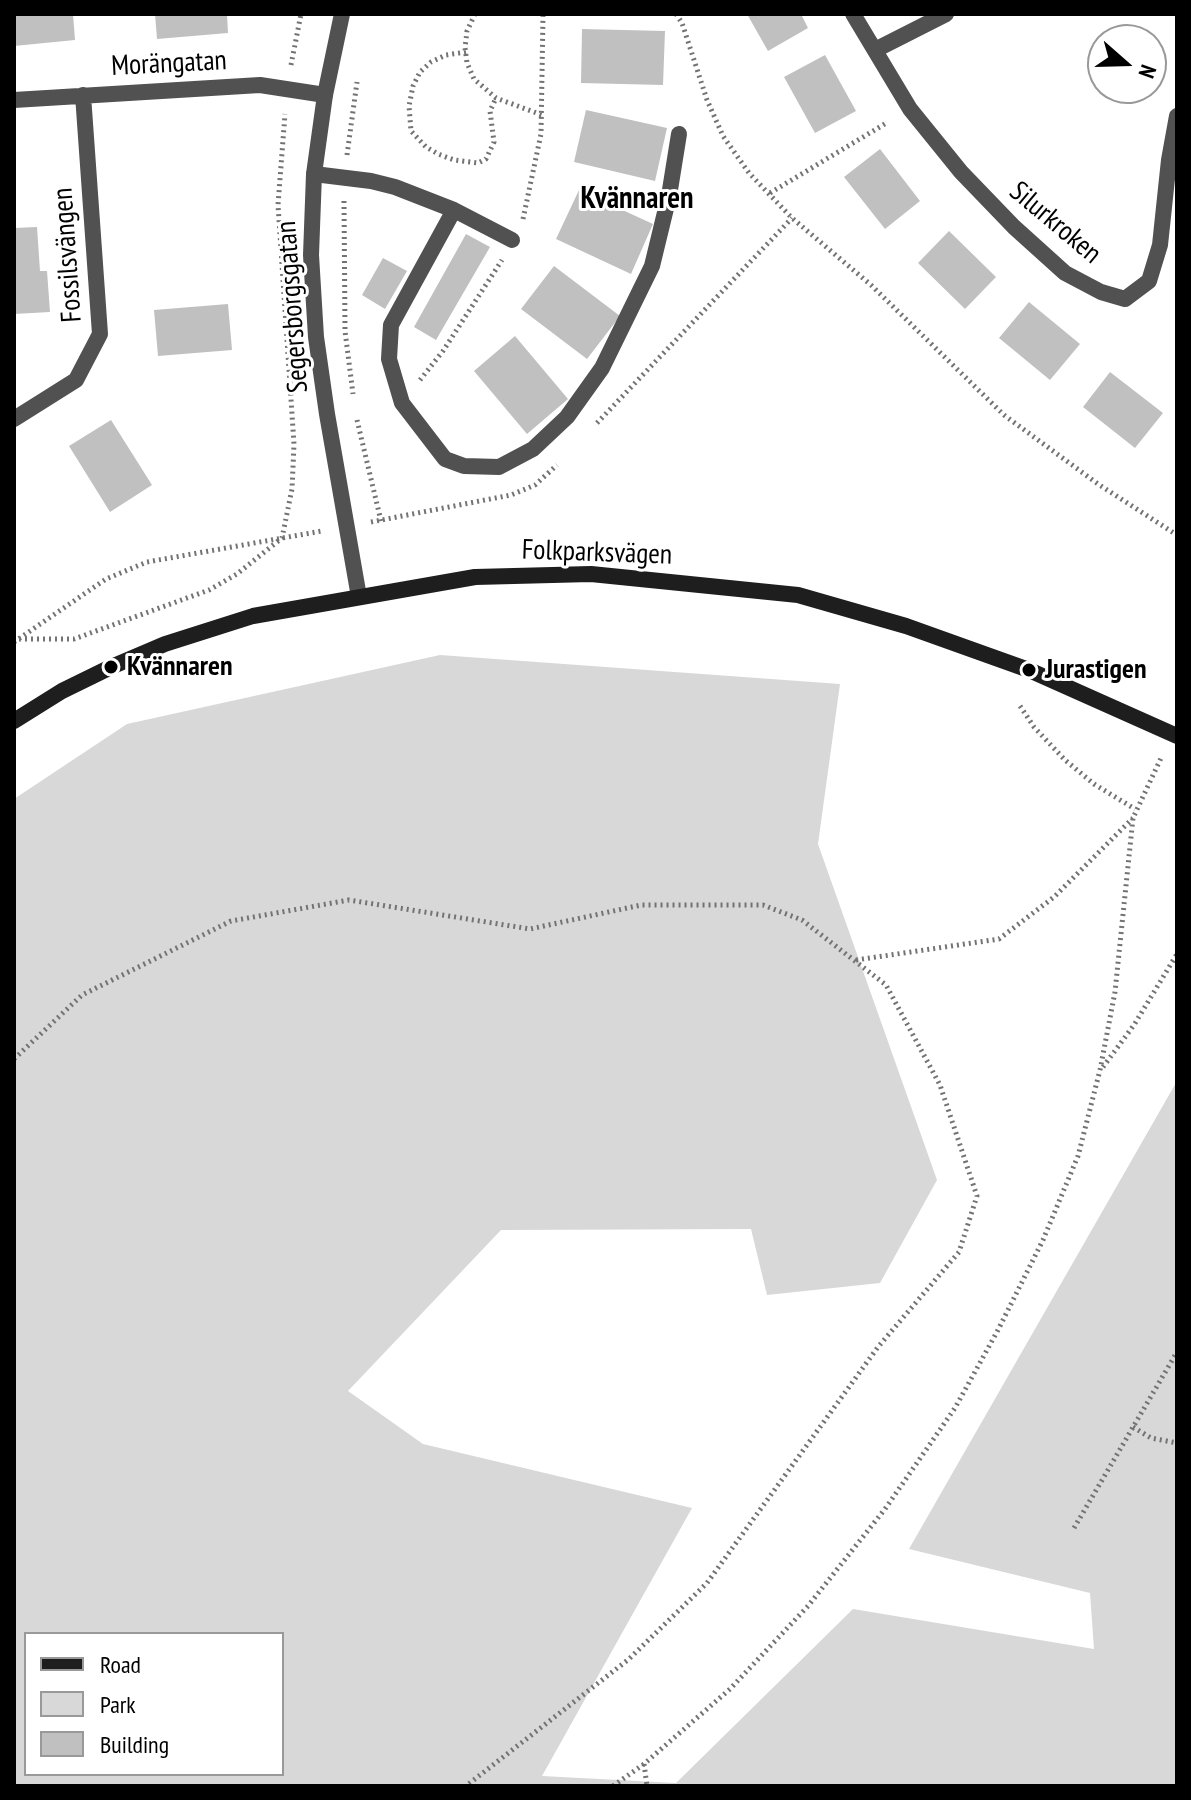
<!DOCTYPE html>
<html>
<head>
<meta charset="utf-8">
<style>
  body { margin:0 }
  #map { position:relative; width:1191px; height:1800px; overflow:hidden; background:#fff; font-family:"PT Sans Narrow",sans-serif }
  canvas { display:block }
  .frame { position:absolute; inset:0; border:16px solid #000; pointer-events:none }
  .legend { position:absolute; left:24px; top:1632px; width:260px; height:144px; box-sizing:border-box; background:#fff; border:2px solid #999; margin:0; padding:10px 14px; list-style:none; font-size:24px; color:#000 }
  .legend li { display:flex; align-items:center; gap:16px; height:40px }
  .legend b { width:40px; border:2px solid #999 }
  .north { position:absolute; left:1087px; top:24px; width:80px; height:80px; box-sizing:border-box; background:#fff; border:2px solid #999; border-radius:50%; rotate:110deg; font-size:22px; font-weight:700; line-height:32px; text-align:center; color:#000 }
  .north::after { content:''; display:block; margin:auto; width:28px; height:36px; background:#000; clip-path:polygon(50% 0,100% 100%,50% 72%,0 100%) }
</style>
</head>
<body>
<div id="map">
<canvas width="1191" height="1800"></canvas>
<div class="frame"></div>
<ul class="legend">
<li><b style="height:10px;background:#1e1e1e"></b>Road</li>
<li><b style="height:22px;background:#d8d8d8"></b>Park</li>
<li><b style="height:22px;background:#c0c0c0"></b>Building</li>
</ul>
<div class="north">N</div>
</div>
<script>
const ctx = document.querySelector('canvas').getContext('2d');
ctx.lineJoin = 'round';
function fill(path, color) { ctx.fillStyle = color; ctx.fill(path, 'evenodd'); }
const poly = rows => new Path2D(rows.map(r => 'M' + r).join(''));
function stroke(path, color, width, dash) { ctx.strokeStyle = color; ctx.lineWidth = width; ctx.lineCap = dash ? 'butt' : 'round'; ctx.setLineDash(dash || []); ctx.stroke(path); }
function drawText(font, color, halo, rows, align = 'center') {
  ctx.font = font + ' "PT Sans Narrow",sans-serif'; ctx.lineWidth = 6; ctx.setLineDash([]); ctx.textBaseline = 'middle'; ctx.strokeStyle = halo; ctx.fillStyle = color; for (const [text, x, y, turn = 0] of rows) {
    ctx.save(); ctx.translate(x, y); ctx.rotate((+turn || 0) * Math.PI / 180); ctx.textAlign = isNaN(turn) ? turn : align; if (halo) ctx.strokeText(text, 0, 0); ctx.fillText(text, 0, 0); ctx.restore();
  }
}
fill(poly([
  [440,655,840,684,818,844,937,1180,880,1283,767,1295,751,1229,501,1230,348,1391,423,1444,692,1508,542,1776,676,1783,853,1609,1094,1649,1090,1593,909,1549,1177,1081,1177,1786,14,1786,14,799,127,724],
  [26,1634,282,1634,282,1774,26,1774]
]), '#d8d8d8');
fill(poly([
  [14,14,73,14,75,40,14,46],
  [155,14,227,14,228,33,157,39],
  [747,14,801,14,808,28,768,51],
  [582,29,665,31,663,85,581,83],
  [825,55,856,111,815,133,784,77],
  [586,110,667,128,655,181,574,162],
  [880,149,920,201,885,229,844,177],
  [579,190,653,224,631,274,556,239],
  [37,227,40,271,47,271,50,312,14,314,14,228],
  [949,231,996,277,965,309,918,263],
  [466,234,490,247,436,340,414,327],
  [383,258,407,271,385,309,362,295],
  [554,266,620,316,587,359,521,309],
  [1029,302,1080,344,1050,380,999,338],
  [228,304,232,350,158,356,154,310],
  [515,336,568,399,527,434,474,371],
  [1110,372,1163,413,1135,448,1083,407],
  [111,420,152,485,110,512,69,446]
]), '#c0c0c0');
stroke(poly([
  [475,14,467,31,465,48,467,63,474,79,496,98,542,115],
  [676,14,682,23,707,100,723,136,749,173,792,218,871,285,1004,415,1098,484,1177,535],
  [466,52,446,55,431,62,420,72,413,86,409,106,411,131,426,147,438,154,454,160,478,163,486,159,494,142,490,111,496,98],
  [291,65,301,14],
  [347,155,357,82],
  [770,193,888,122],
  [344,201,345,331,353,394],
  [523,219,541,134,543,14],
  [420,380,443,351,502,260],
  [357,420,381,521],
  [597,423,792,218],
  [371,522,511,495,535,485,557,465],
  [19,639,74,639,209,590,237,574,282,538,292,489,294,444,278,205,285,114],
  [14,642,106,579,147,562,322,531],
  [1020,706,1034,727,1065,760,1094,784,1135,809],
  [856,960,999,939,1054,897,1133,818],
  [14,1059,82,995,231,921,349,900,530,929,641,905,763,905,802,920,886,985,940,1085,977,1196,959,1252,878,1347,707,1583,629,1659,466,1786],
  [1103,1067,1134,1025,1177,954],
  [1133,1427,1151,1438,1177,1443],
  [1074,1528,1177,1352],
  [644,1764,647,1786],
  [613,1786,644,1764,730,1689,808,1606,885,1509,955,1408,998,1330,1043,1240,1078,1156,1100,1070,1115,992,1133,818,1162,756]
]), '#737373', 5, [2, 4]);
stroke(poly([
  [314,174,371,181,395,187,454,210,391,325,389,359,402,403,445,459,464,466,499,467,533,449,567,417,602,368,652,266,669,196,679,134],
  [454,210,512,240]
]), '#515151', 16);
stroke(poly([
  [853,14,910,109,961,172,1014,227,1065,273,1101,292,1125,299,1149,281,1160,245,1169,160,1177,116],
  [875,50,946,14],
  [14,100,260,85,325,95],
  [14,419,76,380,100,334,83,95]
]), '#515151', 16);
stroke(poly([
  [342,14,325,95,314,174,311,255,316,337,327,414,359,597]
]), '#515151', 16);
stroke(poly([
  [14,721,62,691,111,667,165,644,253,616,475,577,591,574,798,595,906,626,1029,670,1177,736]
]), '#1e1e1e', 16);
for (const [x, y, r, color] of [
  [111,667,8,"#000"],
  [1029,670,8,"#000"]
]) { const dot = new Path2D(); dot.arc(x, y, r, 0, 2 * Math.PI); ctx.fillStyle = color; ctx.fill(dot); stroke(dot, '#fff', 3); }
drawText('28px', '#000', '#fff', [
  ["Morängatan",169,64,-3],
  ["Silurkroken",1055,223,40],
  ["Fossilsvängen",68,255,-94],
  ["Segersborgsgatan",293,307,-94],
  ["Folkparksvägen",597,553,2]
]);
drawText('bold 28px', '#000', '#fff', [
  ["Kvännaren",127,667],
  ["Jurastigen",1045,670]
], 'left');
drawText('bold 30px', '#000', '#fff', [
  ["Kvännaren",637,199]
]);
</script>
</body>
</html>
